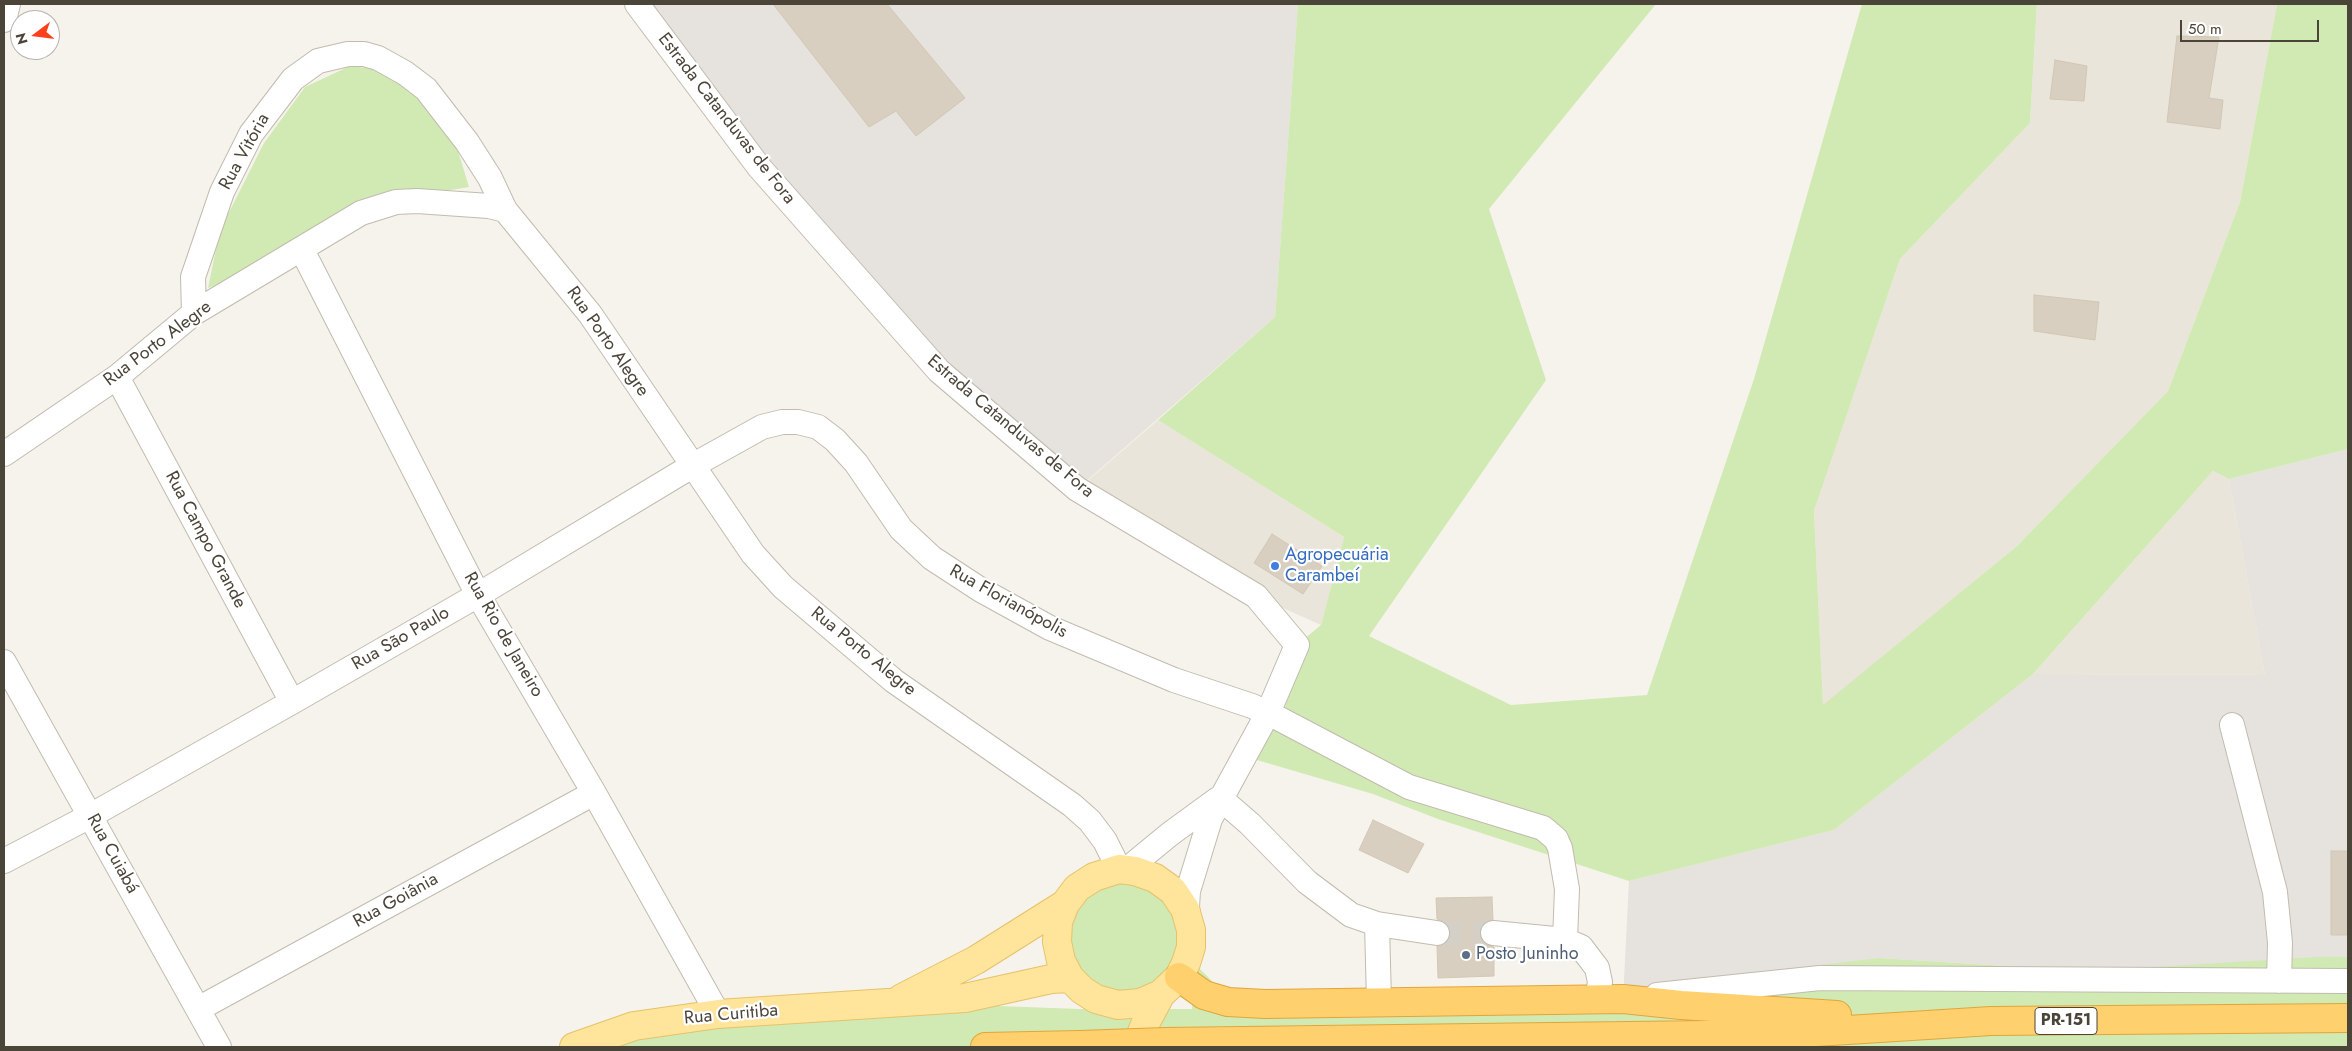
<!DOCTYPE html>
<html>
<head>
<meta charset="utf-8">
<style>
  body { margin:0 }
  #map { position:relative; width:2352px; height:1051px; overflow:hidden; background:#f6f3ec; font-family:Jost,sans-serif }
  canvas { display:block }
  .frame { position:absolute; inset:0; border:5px solid #4b4439; pointer-events:none }
  .north { position:absolute; left:10px; top:10px; width:50px; height:50px; box-sizing:border-box; background:#fff; border:1px solid #b7b4b0; border-radius:50%; rotate:255deg; font-size:14px; font-weight:700; line-height:20px; text-align:center; color:#4b4439 }
  .north::after { content:''; display:block; margin:auto; width:18px; height:22px; background:#fd401c; clip-path:polygon(50% 0,100% 100%,50% 72%,0 100%) }
  .scale { position:absolute; left:2180px; top:20px; width:139px; height:22px; box-sizing:border-box; border:2px solid #4b4439; border-top:0; padding-left:6px; font-size:15px; line-height:18px; white-space:nowrap; color:#4b4439; -webkit-text-stroke:4px #fff; paint-order:stroke }
</style>
</head>
<body>
<div id="map">
<canvas width="2352" height="1051"></canvas>
<div class="frame"></div>
<div class="north">N</div>
<div class="scale">50 m</div>
</div>
<script>
const ctx = document.querySelector('canvas').getContext('2d');
ctx.lineJoin = 'round';
function fill(path, color) { ctx.fillStyle = color; ctx.fill(path, 'evenodd'); }
const poly = rows => new Path2D(rows.map(r => 'M' + r).join(''));
function stroke(path, color, width, dash) { ctx.strokeStyle = color; ctx.lineWidth = width; ctx.lineCap = dash ? 'butt' : 'round'; ctx.setLineDash(dash || []); ctx.stroke(path); }
function drawText(font, color, halo, rows, align = 'center') {
  ctx.font = font + ' Jost,sans-serif'; ctx.lineWidth = 4.5; ctx.setLineDash([]); ctx.textBaseline = 'middle'; ctx.strokeStyle = halo; ctx.fillStyle = color; for (const [text, x, y, turn = 0] of rows) {
    ctx.save(); ctx.translate(x, y); ctx.rotate((+turn || 0) * Math.PI / 180); ctx.textAlign = isNaN(turn) ? turn : align; if (halo) ctx.strokeText(text, 0, 0); ctx.fillText(text, 0, 0); ctx.restore();
  }
}
fill(poly([
  [2037,4,2277,4,2240,202,2168,391,2017,546,1823,706,1814,511,1900,259,2030,123],
  [1158,420,1344,537,1321,625,1256,596,1078,489],
  [2213,471,2229,479,2265,675,2033,674]
]), '#eae5da');
fill(poly([
  [637,4,1298,4,1275,317,1077,489,939,371],
  [2348,449,2348,957,2088,971,1879,958,1623,999,1629,881,1834,830,2033,674,2265,675,2229,479]
]), '#e6e2dd');
fill(poly([
  [1298,4,1656,4,1489,209,1546,380,1369,636,1511,705,1647,695,1754,379,1862,4,2037,4,2030,123,1900,259,1814,511,1823,705,2017,546,2168,391,2240,202,2277,4,2348,4,2348,449,2229,479,2213,471,2033,674,1834,830,1629,881,1438,819,1373,794,1250,758,1297,645,1321,625,1344,537,1158,420,1275,317],
  [350,66,378,69,414,94,445,126,458,151,469,187,414,196,248,273,208,288,220,230,264,143,305,87],
  [1106,876,1174,897,1185,959,1134,1002,1073,976,1067,905],
  [2317,957,2348,957,2348,1047,574,1047,892,1002,1079,1009,1192,1009,1194,963,1215,984,1230,991,1623,999,1746,974,1879,958,2088,971]
]), '#d1eab4');
const building = poly([
  [773,4,887,4,965,98,916,136,896,111,869,127,773,4],
  [2177,36,2219,37,2209,98,2223,100,2220,129,2167,122,2177,36],
  [2055,60,2087,66,2084,101,2050,99,2055,60],
  [2034,295,2099,302,2095,340,2034,331,2034,295],
  [1272,534,1322,566,1303,594,1254,563,1272,534],
  [1373,820,1424,844,1408,873,1359,850,1373,820],
  [2331,851,2348,851,2348,935,2331,935,2331,851],
  [1492,897,1493,920,1482,925,1479,932,1485,944,1494,947,1494,976,1438,978,1437,946,1447,942,1451,935,1446,923,1437,919,1436,898,1492,897]
]);
fill(building, '#d8cfc1');
stroke(building, '#d3c7b4', 1);
stroke(poly([
  [1437,933,1493,933]
]), '#d4d0c8', 24, [24, 12]);
const minor = poly([
  [637,4,759,167,939,371,1077,489,1256,596,1297,645,1268,713,1210,819,1188,891,1187,907,1189,921],
  [4,20,8,4],
  [302,250,478,595,594,793,718,1014],
  [194,313,193,277,222,192,251,134,293,79,318,61,348,54,364,54,378,58,405,73,426,89,467,142,490,178,505,210],
  [117,377,292,702],
  [4,454,117,377,194,313,361,213,396,202,417,201,489,206,505,210,590,314,753,554,783,587,894,681,1072,805,1090,821,1105,841,1119,869],
  [4,662,219,1047],
  [2232,725,2275,892,2280,943,2279,981],
  [1220,798,1250,824,1307,882,1351,915,1377,924,1437,933],
  [4,861,90,816,292,702,478,595,692,466,762,427,782,422,798,422,818,427,835,440,856,463,901,529,932,558,981,590,1050,628,1174,680,1252,706,1274,716,1409,787,1543,828,1556,839,1560,848,1567,889,1565,940],
  [1125,871,1170,834,1218,799],
  [1377,924,1379,1002],
  [1493,933,1565,940,1581,947,1597,968,1600,982,1597,999],
  [1657,995,1820,978,2348,981],
  [198,1009,594,793]
]);
const major = poly([
  [902,998,976,960,1065,904],
  [574,1047,634,1026,718,1014,965,998,1051,979,1070,978],
  [1136,1047,1146,1022,1161,994,1179,977,1186,963,1191,947,1191,930,1185,909,1173,891,1155,878,1135,871,1119,869,1094,877,1077,888,1065,904,1058,922,1057,942,1061,961,1070,978,1082,990,1096,999,1118,1005,1140,1003,1161,994]
]);
const highway = poly([
  [1179,977,1204,995,1228,1002,1265,1004,1623,999,1681,1005,1837,1015],
  [1165,1042,1784,1034,1991,1021,2348,1018],
  [985,1047,1080,1045]
]);
stroke(minor, '#c2bbae', 26);
stroke(major, '#e6c269', 30);
stroke(highway, '#e1a53b', 30);
stroke(minor, '#fff', 24);
stroke(major, '#ffe49b', 28);
stroke(highway, '#ffd06d', 28);
const highwayBridge = poly([
  [1080,1045,1165,1042]
]);
stroke(highwayBridge, '#e1a53b', 30, []);
stroke(highwayBridge, '#ffd06d', 28);
for (const [x, y, r, color] of [
  [1275,566,5,"#3f7fe0"],
  [1466,955,5,"#5c6f8a"]
]) { const dot = new Path2D(); dot.arc(x, y, r, 0, 2 * Math.PI); ctx.fillStyle = color; ctx.fill(dot); stroke(dot, '#fff', 2); }
for (const [x, y, w] of [
  [2066,1021,62]
]) { const box = new Path2D(); box.roundRect(x - w / 2, y - 13.5, w, 27, 4); ctx.fillStyle = '#fff'; ctx.fill(box); stroke(box, '#4b4439', 1); }
drawText('bold 16px', '#4b4439', null, [
  ["PR-151",2066,1021]
]);
drawText('18px', '#4b4439', '#fff', [
  ["Estrada Catanduvas de Fora",726,119,52],
  ["Rua Vitória",245,152,-61],
  ["Rua Porto Alegre",607,342,55],
  ["Rua Porto Alegre",158,344,-37],
  ["Estrada Catanduvas de Fora",1010,427,40],
  ["Rua Campo Grande",205,540,62],
  ["Rua Florianópolis",1008,602,29],
  ["Rua Rio de Janeiro",503,635,60],
  ["Rua São Paulo",401,639,-30],
  ["Rua Porto Alegre",863,652,39],
  ["Rua Cuiabá",112,854,61],
  ["Rua Goiânia",396,901,-29],
  ["Rua Curitiba",731,1015,-5]
]);
drawText('18px', '#366cbe', '#fff', [
  ["Agropecuária",1285,556],
  ["Carambeí",1285,577]
], 'left');
drawText('18px', '#4e5e75', '#fff', [
  ["Posto Juninho",1476,955]
], 'left');
</script>
</body>
</html>
